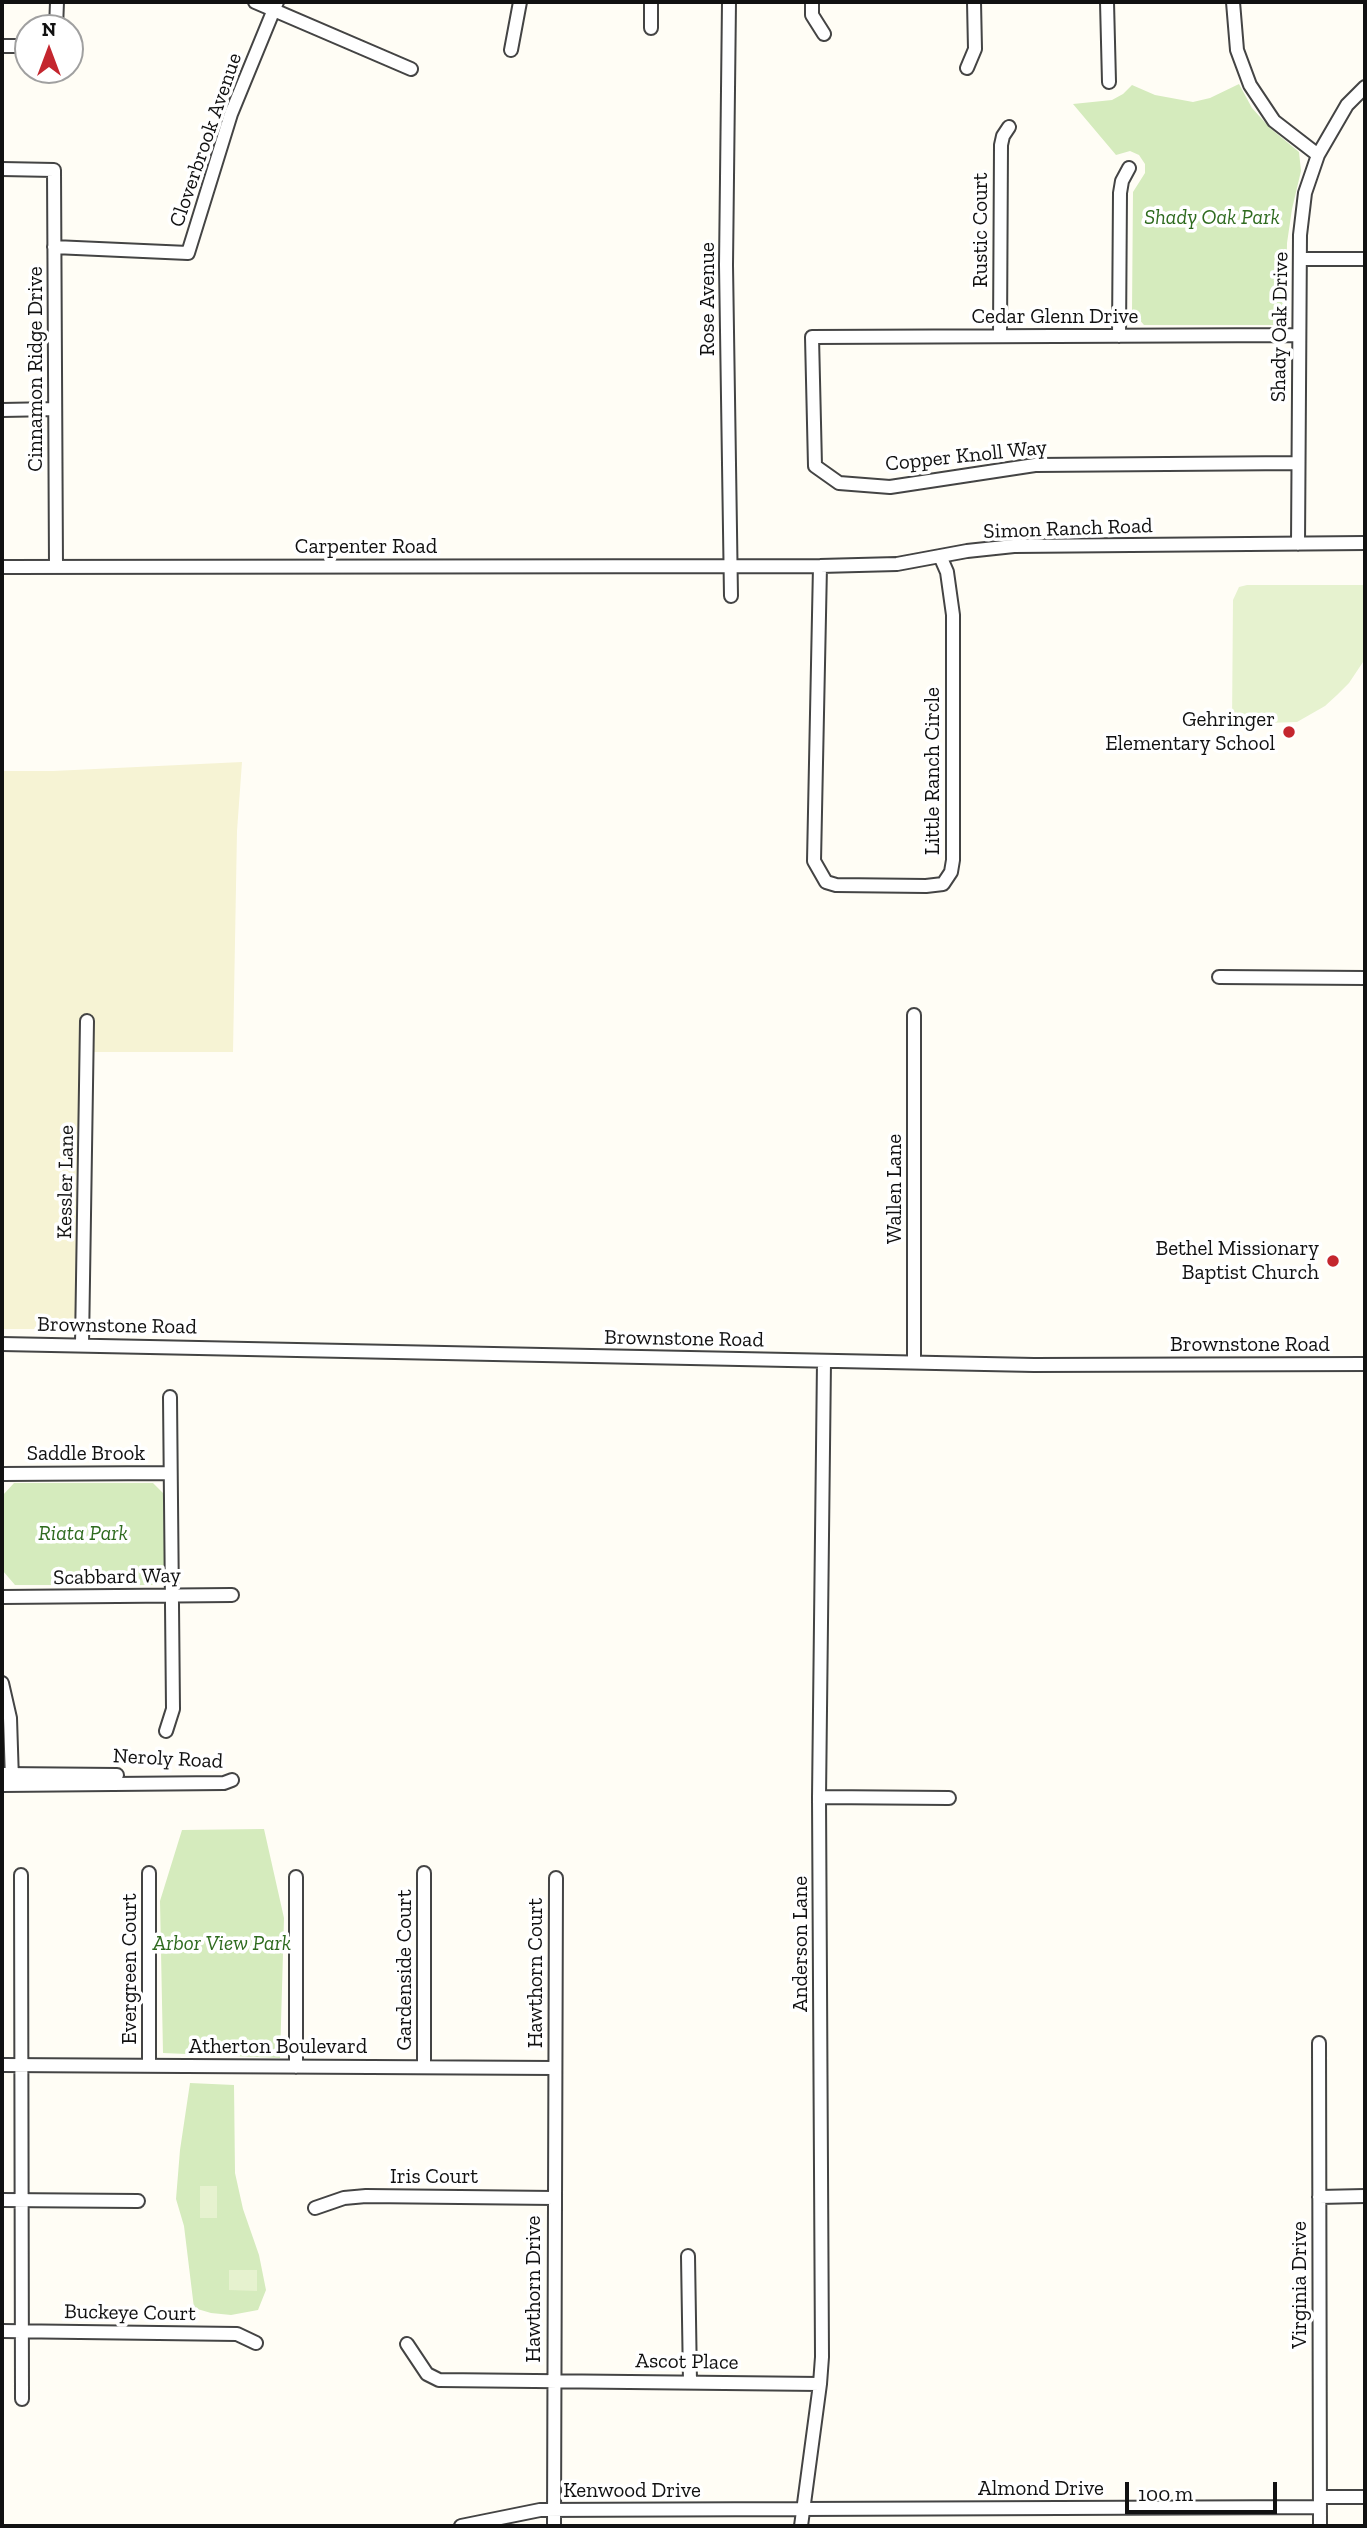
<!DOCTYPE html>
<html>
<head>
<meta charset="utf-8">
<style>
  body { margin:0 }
  #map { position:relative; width:1367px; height:2528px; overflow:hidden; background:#fffdf5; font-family:"Zilla Slab",serif }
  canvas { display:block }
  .frame { position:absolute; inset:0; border:4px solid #111; pointer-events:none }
  .north { position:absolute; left:14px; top:14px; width:70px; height:70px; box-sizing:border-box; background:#fff; border:2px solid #a0a0a0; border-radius:50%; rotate:0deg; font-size:19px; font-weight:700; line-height:28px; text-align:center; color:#111 }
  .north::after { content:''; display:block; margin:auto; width:24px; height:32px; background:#c4262e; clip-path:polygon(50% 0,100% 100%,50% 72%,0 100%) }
  .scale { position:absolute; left:1125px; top:2482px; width:152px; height:32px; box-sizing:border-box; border:4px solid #111; border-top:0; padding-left:9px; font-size:21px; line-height:24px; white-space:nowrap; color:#111; -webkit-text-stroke:5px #fff; paint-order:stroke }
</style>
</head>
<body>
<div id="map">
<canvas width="1367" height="2528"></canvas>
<div class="frame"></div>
<div class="north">N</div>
<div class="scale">100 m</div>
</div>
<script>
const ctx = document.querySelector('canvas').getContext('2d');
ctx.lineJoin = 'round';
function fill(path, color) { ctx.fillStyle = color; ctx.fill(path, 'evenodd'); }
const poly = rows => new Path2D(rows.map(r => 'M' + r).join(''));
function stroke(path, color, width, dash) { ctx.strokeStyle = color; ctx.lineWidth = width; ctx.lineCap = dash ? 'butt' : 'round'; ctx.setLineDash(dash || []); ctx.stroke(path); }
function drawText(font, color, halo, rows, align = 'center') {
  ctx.font = font + ' "Zilla Slab",serif'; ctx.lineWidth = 7; ctx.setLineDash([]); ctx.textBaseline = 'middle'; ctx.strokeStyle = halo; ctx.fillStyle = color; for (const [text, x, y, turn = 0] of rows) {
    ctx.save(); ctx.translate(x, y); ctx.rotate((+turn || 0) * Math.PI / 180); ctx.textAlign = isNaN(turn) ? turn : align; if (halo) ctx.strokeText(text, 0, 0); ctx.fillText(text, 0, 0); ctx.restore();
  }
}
fill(poly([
  [242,762,237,831,233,1052,87,1052,90,1329,2,1329,2,771,53,771]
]), '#f6f3d4');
fill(poly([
  [1239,84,1252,108,1270,128,1299,152,1301,171,1292,209,1287,243,1286,311,1275,325,1144,325,1132,311,1133,192,1145,173,1145,164,1139,155,1130,151,1116,155,1073,104,1112,100,1123,94,1132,85,1155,95,1193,102,1210,98],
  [14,1483,153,1483,164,1494,164,1574,152,1585,15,1585,3,1571,3,1495],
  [264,1829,284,1918,280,2058,163,2053,160,1901,182,1830],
  [190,2083,234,2085,235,2173,243,2209,259,2255,266,2290,258,2310,231,2315,211,2313,194,2308,184,2226,176,2199,180,2150]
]), '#d5ebbd');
fill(poly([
  [1247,585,1365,585,1365,659,1349,683,1337,695,1325,706,1297,722,1232,724,1233,600,1239,587],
  [200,2186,217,2186,217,2218,200,2218],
  [229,2270,257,2270,257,2291,229,2290]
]), '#e6f2cf');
const minor = poly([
  [255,2,411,69],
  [729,2,726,265,731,596],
  [812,2,812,15,824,34],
  [1107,2,1109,82],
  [1233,2,1237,50,1250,85,1274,121,1318,155],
  [56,28,57,2],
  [651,28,651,2],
  [2,46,28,46],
  [511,50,520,2],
  [967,68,975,49,974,2],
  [2,169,54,170,56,567],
  [54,247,188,253,231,114,277,2],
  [1300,259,1365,259],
  [1298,335,812,337,815,466,839,483,890,487,1035,465,1298,463],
  [1000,336,1001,145,1003,136,1009,127],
  [1119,336,1120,193,1122,181,1129,168],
  [2,410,55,409],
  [1298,544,1300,235,1305,193,1318,155,1347,105,1365,87],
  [820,566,814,861,826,882,836,885,926,886,943,884,951,872,953,860,953,615,947,572,940,556],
  [2,567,820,566,897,564,967,551,1014,546,1365,543],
  [1219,977,1365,978],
  [2,1344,1034,1365,1365,1364],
  [82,1344,87,1021],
  [914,1362,914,1015],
  [2,1474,170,1473],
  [2,1597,232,1595],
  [2,1683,10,1718,12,1780],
  [166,1731,173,1709,170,1397],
  [2,1774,117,1775],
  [2,1785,224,1783,232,1780],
  [819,1797,949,1798],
  [149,1873,149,2066],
  [424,1873,424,2067],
  [21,1875,22,2399],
  [1319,2043,1320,2526],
  [2,2065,555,2068],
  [296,2067,296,1877],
  [1319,2197,1365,2196],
  [2,2200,138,2201],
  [315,2208,344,2198,366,2196,554,2198],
  [688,2256,690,2382],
  [2,2331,237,2334,256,2343],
  [407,2344,427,2374,439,2380,820,2384],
  [1320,2497,1365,2497],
  [461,2526,540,2510,1320,2507],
  [554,2526,556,1878],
  [801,2526,820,2384,822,2357,819,1797,824,1361]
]);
stroke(minor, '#444', 16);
stroke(minor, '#fff', 12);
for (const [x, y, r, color] of [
  [1289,732,7,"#c4262e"],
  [1333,1261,7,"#c4262e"]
]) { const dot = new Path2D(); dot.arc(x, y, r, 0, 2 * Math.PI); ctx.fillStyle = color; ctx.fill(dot); stroke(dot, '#fff', 2.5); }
drawText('21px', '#111', '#fff', [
  ["Cloverbrook Avenue",206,140,-71],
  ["Rustic Court",981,230,-90],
  ["Rose Avenue",708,299,-90],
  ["Cedar Glenn Drive",1055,317],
  ["Shady Oak Drive",1280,327,-89],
  ["Cinnamon Ridge Drive",36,369,-90],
  ["Copper Knoll Way",966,456,-6],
  ["Simon Ranch Road",1068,529,-2],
  ["Carpenter Road",366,547],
  ["Little Ranch Circle",933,771,-90],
  ["Kessler Lane",66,1182,-89],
  ["Wallen Lane",895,1189,-90],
  ["Brownstone Road",117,1326,1],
  ["Brownstone Road",684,1339,1],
  ["Brownstone Road",1250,1345],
  ["Saddle Brook",86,1454],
  ["Scabbard Way",117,1577,-1],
  ["Neroly Road",168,1759,3],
  ["Anderson Lane",801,1944,-90],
  ["Evergreen Court",130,1969,-90],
  ["Gardenside Court",405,1970,-90],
  ["Hawthorn Court",536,1973,-90],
  ["Atherton Boulevard",278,2047],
  ["Iris Court",434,2177],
  ["Virginia Drive",1300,2285,-90],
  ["Hawthorn Drive",534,2289,-90],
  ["Buckeye Court",130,2313,1],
  ["Ascot Place",687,2362,1],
  ["Almond Drive",1041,2489],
  ["Kenwood Drive",632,2491]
]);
drawText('italic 21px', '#2f6b1f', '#fff', [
  ["Shady Oak Park",1212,218],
  ["Riata Park",83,1534],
  ["Arbor View Park",222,1944]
]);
drawText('21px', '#111', '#fff', [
  ["Gehringer",1275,720],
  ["Elementary School",1275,744],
  ["Bethel Missionary",1319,1249],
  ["Baptist Church",1319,1273]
], 'right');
</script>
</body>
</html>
